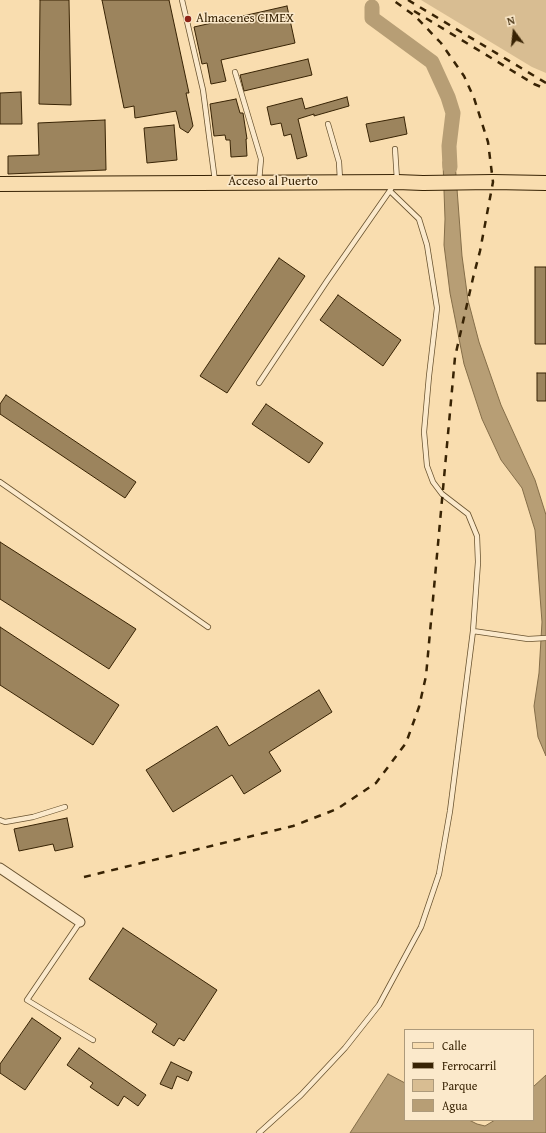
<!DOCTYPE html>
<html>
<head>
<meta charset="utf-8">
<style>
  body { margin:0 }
  #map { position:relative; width:546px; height:1133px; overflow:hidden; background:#f9ddaf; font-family:"Gentium Book Plus",serif }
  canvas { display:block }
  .legend { position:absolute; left:404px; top:1029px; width:130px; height:92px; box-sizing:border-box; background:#fbe9cb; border:1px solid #ad9a7b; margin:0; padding:5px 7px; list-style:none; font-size:12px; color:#382304 }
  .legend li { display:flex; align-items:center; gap:8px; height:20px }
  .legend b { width:20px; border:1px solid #ad9a7b }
  .north { position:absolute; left:494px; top:12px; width:40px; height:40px; -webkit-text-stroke:3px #fbe9cb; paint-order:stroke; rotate:345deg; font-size:11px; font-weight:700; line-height:16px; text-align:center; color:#382304 }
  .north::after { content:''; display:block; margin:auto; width:14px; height:18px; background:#382304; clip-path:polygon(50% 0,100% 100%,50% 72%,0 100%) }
</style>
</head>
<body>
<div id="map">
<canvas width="546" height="1133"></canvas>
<ul class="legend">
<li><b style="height:5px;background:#f9ddaf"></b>Calle</li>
<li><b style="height:5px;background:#382304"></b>Ferrocarril</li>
<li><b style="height:11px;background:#d8bd92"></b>Parque</li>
<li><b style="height:11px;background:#b79e75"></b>Agua</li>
</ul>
<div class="north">N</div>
</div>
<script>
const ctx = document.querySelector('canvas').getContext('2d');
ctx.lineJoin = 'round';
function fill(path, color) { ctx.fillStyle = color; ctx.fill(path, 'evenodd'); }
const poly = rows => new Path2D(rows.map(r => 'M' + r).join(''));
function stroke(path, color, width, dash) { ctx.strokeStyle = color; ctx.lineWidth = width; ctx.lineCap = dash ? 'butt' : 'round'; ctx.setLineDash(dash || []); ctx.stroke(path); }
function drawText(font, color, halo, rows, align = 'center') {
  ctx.font = font + ' "Gentium Book Plus",serif'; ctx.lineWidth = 3; ctx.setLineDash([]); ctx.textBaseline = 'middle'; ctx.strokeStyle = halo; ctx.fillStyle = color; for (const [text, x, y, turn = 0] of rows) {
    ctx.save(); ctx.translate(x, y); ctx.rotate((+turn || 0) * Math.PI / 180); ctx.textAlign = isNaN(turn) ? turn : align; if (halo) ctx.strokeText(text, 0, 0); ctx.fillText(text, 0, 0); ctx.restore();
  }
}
fill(poly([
  [421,0,546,0,546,73,532,67]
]), '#d8bd92');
const water = poly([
  [449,146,455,162,462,256,468,300,479,342,501,405,535,480,546,515,546,756,538,737,534,706,539,673,542,622,535,530,522,488,501,460,482,419,464,364,450,293,444,245,445,219,443,162,449,146],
  [388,1074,405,1083,405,1120,469,1120,477,1124,485,1126,495,1120,533,1120,533,1087,546,1075,546,1133,350,1133,388,1074]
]);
fill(water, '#b79e75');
stroke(water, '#846d48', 1);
stroke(poly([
  [372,7,372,18,432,62,448,97,453,113,449,146,450,167]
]), '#b79e75', 15);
const building = poly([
  [40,0,69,0,71,105,39,104,40,0],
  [102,0,169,0,189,93,186,93,193,126,188,133,180,128,176,111,135,118,134,106,124,108,102,0],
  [287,6,295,43,221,60,226,81,211,84,207,63,202,64,194,27,287,6],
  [308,59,312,75,244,91,240,75,308,59],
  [21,92,22,124,0,124,0,93,21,92],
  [347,97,349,106,314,116,314,114,298,119,307,156,297,159,291,134,284,136,281,123,271,125,267,107,302,98,305,109,347,97],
  [236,99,240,113,243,113,247,139,246,139,247,156,231,157,230,140,226,140,225,135,214,136,210,104,236,99],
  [404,117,407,134,370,142,366,124,404,117],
  [105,120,106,170,8,174,8,156,39,155,38,123,105,120],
  [174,125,177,160,147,163,144,128,174,125],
  [279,258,305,276,227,393,200,376,279,258],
  [535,267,546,267,546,344,535,344,535,267],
  [338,295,401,340,383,366,320,320,338,295],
  [537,373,546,373,546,401,537,401,537,373],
  [6,395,136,482,125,498,0,414,0,404,6,395],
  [266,404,323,443,309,463,252,424,266,404],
  [0,542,136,629,109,669,0,599,0,542],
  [0,627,119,705,93,745,0,685,0,627],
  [319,690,332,712,269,752,281,771,244,794,232,775,173,812,146,770,217,726,229,746,319,690],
  [67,818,73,847,55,851,53,844,19,851,14,829,67,818],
  [123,928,217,990,184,1041,179,1038,174,1046,152,1032,157,1024,89,979,123,928],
  [32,1018,61,1038,25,1090,0,1073,0,1064,32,1018],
  [79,1048,146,1095,138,1106,124,1096,118,1106,90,1087,93,1083,67,1065,79,1048],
  [171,1062,192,1072,188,1081,177,1076,172,1089,160,1084,171,1062]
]);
fill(building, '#9c845d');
stroke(building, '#382304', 1);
const service = poly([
  [182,0,203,90,215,181],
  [235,72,261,159,259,181],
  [328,124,339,162,340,180],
  [395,149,397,180],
  [390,191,419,219,427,245,437,308,429,376,424,432,427,466,433,482,442,494,468,514,477,536,478,562,473,631],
  [259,383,327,281,391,189],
  [0,482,208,627],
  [0,820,5,822,33,817,65,807],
  [80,922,27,1000,93,1040],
  [259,1133,301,1095,345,1048,379,1005,421,927,439,874,450,811,473,631,528,639,546,638]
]);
const minor = poly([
  [0,868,80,922]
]);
const primary = poly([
  [0,184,397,182,423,183,493,182,546,183]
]);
stroke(service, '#68522f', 6);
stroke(minor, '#68522f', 11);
stroke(primary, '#382304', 16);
stroke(service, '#fbe9cb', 4.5);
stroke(minor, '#fbe9cb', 9);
stroke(primary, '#f9ddaf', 14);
stroke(poly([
  [408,0,546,83],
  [414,11,534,84,546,89],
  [84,877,293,826,337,809,376,783,406,743,419,707,426,676,455,357,473,278,480,251,493,182,488,142,474,98,464,76,441,43,415,16,393,0]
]), '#382304', 2.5, [7, 7]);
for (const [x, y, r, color] of [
  [188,19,4,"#8f2418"]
]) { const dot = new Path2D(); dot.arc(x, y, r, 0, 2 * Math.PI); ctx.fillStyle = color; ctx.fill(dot); stroke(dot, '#fbe9cb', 1.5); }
drawText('13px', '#382304', '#fbe9cb', [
  ["Almacenes CIMEX",196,19]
], 'left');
drawText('13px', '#382304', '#fbe9cb', [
  ["Acceso al Puerto",273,182]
]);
</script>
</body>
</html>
